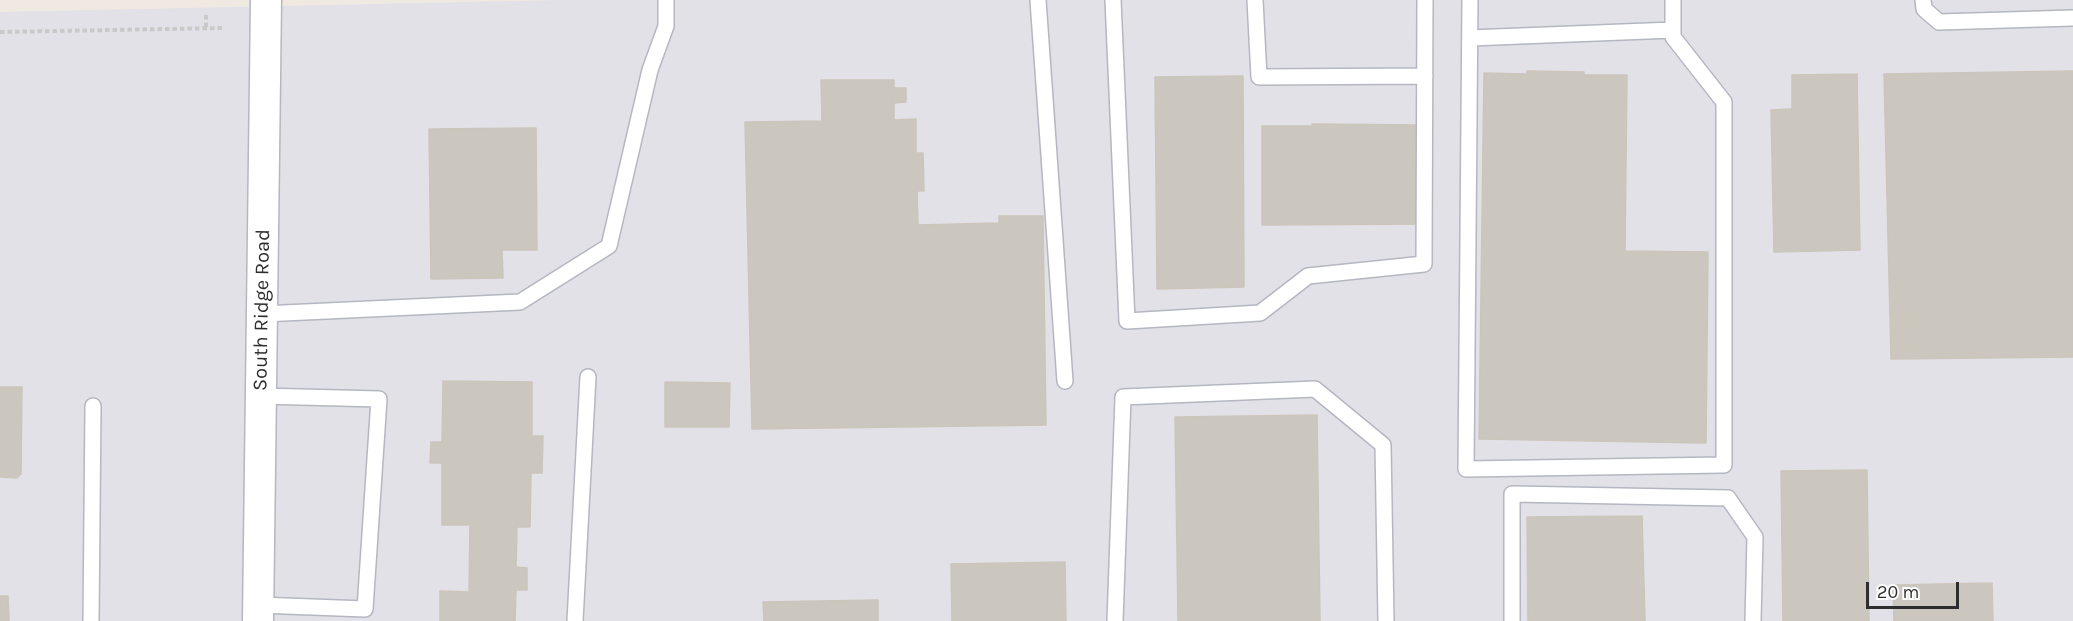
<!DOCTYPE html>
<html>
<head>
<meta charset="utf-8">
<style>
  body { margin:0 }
  #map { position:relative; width:2073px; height:621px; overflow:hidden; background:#efe9e1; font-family:Karla,sans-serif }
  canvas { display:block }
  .scale { position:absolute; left:1866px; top:582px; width:93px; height:27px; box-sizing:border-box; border:3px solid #2e2e2e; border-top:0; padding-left:8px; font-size:18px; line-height:21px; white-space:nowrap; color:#2e2e2e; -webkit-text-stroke:4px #fff; paint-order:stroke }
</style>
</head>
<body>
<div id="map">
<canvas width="2073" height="621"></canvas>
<div class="scale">20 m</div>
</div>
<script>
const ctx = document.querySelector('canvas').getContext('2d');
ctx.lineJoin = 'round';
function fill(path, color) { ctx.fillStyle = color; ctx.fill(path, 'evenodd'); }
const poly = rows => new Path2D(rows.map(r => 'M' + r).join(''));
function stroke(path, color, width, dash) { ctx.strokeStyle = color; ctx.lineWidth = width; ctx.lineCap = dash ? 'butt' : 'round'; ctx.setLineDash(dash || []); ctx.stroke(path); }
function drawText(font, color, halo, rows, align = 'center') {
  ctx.font = font + ' Karla,sans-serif'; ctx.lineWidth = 6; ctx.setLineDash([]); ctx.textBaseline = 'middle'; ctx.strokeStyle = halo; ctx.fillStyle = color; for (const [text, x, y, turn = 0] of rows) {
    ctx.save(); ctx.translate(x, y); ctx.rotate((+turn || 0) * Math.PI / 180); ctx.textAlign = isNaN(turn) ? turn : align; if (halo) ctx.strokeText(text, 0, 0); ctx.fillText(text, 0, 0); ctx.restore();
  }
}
fill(poly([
  [562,0,2073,0,2073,621,0,621,0,12]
]), '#e3e1e8');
const building = poly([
  [1527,71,1584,72,1584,75,1627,75,1625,251,1708,252,1706,443,1479,439,1484,73,1527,74,1527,71],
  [2073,71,2073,357,1891,359,1884,74,2073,71],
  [1857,74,1860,250,1774,252,1771,110,1792,109,1792,75,1857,74],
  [1243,76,1244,287,1157,289,1155,77,1243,76],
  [821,80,894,80,894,88,906,88,906,102,894,103,894,120,916,119,916,153,923,153,924,191,917,191,918,225,999,223,999,216,1043,216,1046,425,752,429,745,122,822,121,821,80],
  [1312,124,1422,125,1423,224,1262,225,1262,126,1312,126,1312,124],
  [536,128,537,250,502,250,503,278,431,279,429,129,536,128],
  [443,381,532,382,532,436,543,436,542,473,531,473,530,527,517,527,516,567,527,568,527,590,516,590,515,621,440,621,440,591,469,592,470,525,442,525,442,463,430,463,431,442,442,442,443,381],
  [665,382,730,383,729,427,665,427,665,382],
  [0,387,22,387,21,474,17,478,0,477,0,387],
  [1317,415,1320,621,1178,621,1175,417,1317,415],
  [1867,470,1869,621,1783,621,1781,471,1867,470],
  [1642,516,1645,621,1528,621,1527,517,1642,516],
  [1065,562,1066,621,952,621,951,564,1065,562],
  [1992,583,1993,621,1894,621,1893,585,1992,583],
  [0,596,8,596,9,621,0,621,0,596],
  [878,600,878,621,764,621,763,602,878,600]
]);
fill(building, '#cbc7bf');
stroke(building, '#cbc5ba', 1.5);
const lane = poly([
  [1038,0,1065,381],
  [1113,0,1127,321,1260,313,1308,276,1424,264,1425,0],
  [1255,0,1259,77,1425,76],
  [1470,0,1466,469,1724,465,1724,102,1673,37,1673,0],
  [1923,0,1924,9,1939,22,2073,18],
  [1470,38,1673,30],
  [262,314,520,302,609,246,650,70,666,26,666,0],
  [259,605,365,609,379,399,261,396],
  [91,621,93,406],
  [575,621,588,377],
  [1115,621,1123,397,1315,389,1383,445,1386,621],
  [1512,621,1512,494,1728,498,1755,537,1753,621]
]);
const street = poly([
  [258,621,266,0]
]);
stroke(lane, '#b4b7c1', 18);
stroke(street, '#b4b7c1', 33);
stroke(poly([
  [206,15,206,28],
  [0,32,222,28]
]), '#c9c9c9', 4, [4.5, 3]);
stroke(lane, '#fff', 15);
stroke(street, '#fff', 30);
drawText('20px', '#2e2e2e', '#fff', [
  ["South Ridge Road",262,310,-89]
]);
</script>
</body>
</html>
